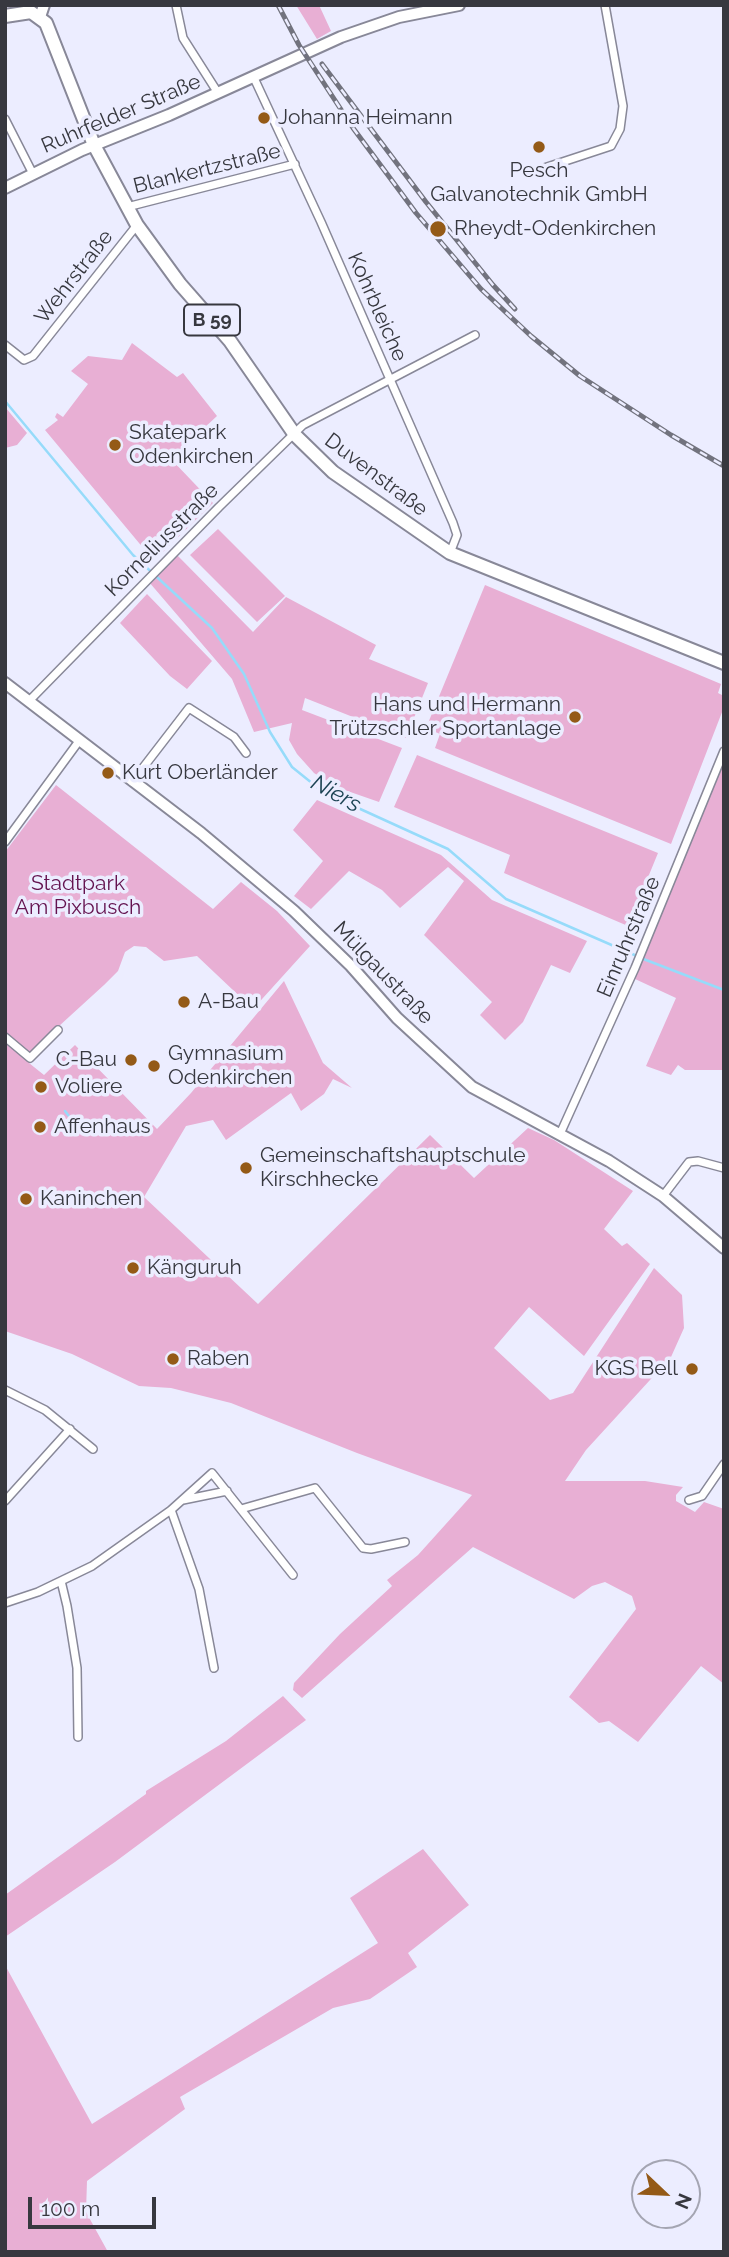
<!DOCTYPE html>
<html>
<head>
<meta charset="utf-8">
<style>
  body { margin:0 }
  #map { position:relative; width:729px; height:2257px; overflow:hidden; background:#ecedff; font-family:Raleway,sans-serif }
  canvas { display:block }
  .frame { position:absolute; inset:0; border:7px solid #37383f; pointer-events:none }
  .north { position:absolute; left:631px; top:2159px; width:70px; height:70px; box-sizing:border-box; background:#ecedff; border:2px solid #a4a5b2; border-radius:50%; rotate:113deg; font-size:19px; font-weight:700; line-height:28px; text-align:center; color:#37383f }
  .north::after { content:''; display:block; margin:auto; width:24px; height:32px; background:#945a17; clip-path:polygon(50% 0,100% 100%,50% 72%,0 100%) }
  .scale { position:absolute; left:28px; top:2197px; width:128px; height:32px; box-sizing:border-box; border:4px solid #37383f; border-top:0; padding-left:9px; font-size:21px; line-height:24px; white-space:nowrap; color:#37383f; -webkit-text-stroke:5px #ecedff; paint-order:stroke }
</style>
</head>
<body>
<div id="map">
<canvas width="729" height="2257"></canvas>
<div class="frame"></div>
<div class="north">N</div>
<div class="scale">100 m</div>
</div>
<script>
const ctx = document.querySelector('canvas').getContext('2d');
ctx.lineJoin = 'round';
function fill(path, color) { ctx.fillStyle = color; ctx.fill(path, 'evenodd'); }
const poly = rows => new Path2D(rows.map(r => 'M' + r).join(''));
function stroke(path, color, width, dash) { ctx.strokeStyle = color; ctx.lineWidth = width; ctx.lineCap = dash ? 'butt' : 'round'; ctx.setLineDash(dash || []); ctx.stroke(path); }
function drawText(font, color, halo, rows, align = 'center') {
  ctx.font = font + ' Raleway,sans-serif'; ctx.lineWidth = 7; ctx.setLineDash([]); ctx.textBaseline = 'middle'; ctx.strokeStyle = halo; ctx.fillStyle = color; for (const [text, x, y, turn = 0] of rows) {
    ctx.save(); ctx.translate(x, y); ctx.rotate((+turn || 0) * Math.PI / 180); ctx.textAlign = isNaN(turn) ? turn : align; if (halo) ctx.strokeText(text, 0, 0); ctx.fillText(text, 0, 0); ctx.restore();
  }
}
fill(poly([
  [296,5,319,5,331,31,317,39],
  [132,343,177,377,183,373,217,416,171,459,213,503,161,554,149,555,45,430,58,420,55,417,57,413,63,417,88,384,71,371,88,356,122,360],
  [5,407,27,433,17,445,5,448],
  [218,529,285,596,257,622,190,555],
  [177,555,253,632,286,597,376,645,369,659,428,683,406,738,305,698,302,710,402,748,379,802,336,787,314,773,297,754,289,740,292,723,254,732,232,679,149,582],
  [485,585,721,684,718,693,724,696,724,707,671,844,435,748,440,734,426,728],
  [147,594,212,661,187,689,170,676,120,623],
  [417,755,658,853,628,926,504,873,510,855,394,807],
  [724,761,724,1070,685,1070,678,1065,671,1075,646,1066,676,998,635,979],
  [56,785,213,909,241,882,277,911,310,946,253,1009,197,956,164,961,146,947,134,946,125,952,118,971,104,985,47,1037,29,1063,44,1075,75,1045,157,1129,191,1093,284,981,323,1063,352,1088,333,1079,324,1094,301,1111,291,1093,226,1140,213,1120,186,1126,144,1197,258,1304,430,1135,474,1178,528,1128,554,1140,633,1191,604,1229,622,1246,627,1243,650,1264,584,1356,529,1307,494,1348,550,1400,573,1393,654,1268,682,1295,684,1328,671,1357,586,1450,565,1481,645,1481,683,1487,676,1495,676,1501,695,1512,704,1502,724,1509,724,1684,701,1666,638,1742,609,1721,599,1723,569,1697,636,1609,632,1596,605,1582,592,1586,574,1599,473,1547,302,1698,293,1690,294,1683,340,1634,392,1586,387,1580,418,1555,472,1495,357,1453,231,1403,171,1388,139,1386,72,1354,5,1331,5,852],
  [317,800,441,855,492,900,587,941,570,973,551,965,523,1022,505,1040,480,1015,492,1002,424,935,464,881,448,867,400,908,382,890,349,871,311,909,294,896,323,861,293,830],
  [283,1696,306,1720,115,1862,5,1937,5,1895,146,1794,146,1791,226,1741],
  [423,1849,469,1905,408,1953,417,1967,370,1999,333,2008,180,2097,185,2109,87,2181,86,2212,108,2252,5,2252,5,1965,92,2124,378,1943,350,1898]
]), '#e8afd4');
stroke(poly([
  [5,401,133,555,212,628,244,674,270,732,292,767,323,792,448,849,506,899,646,960,724,990],
  [65,1111,79,1129]
]), '#96dbfa', 2.5);
const street = poly([
  [176,5,183,38,218,93],
  [254,78,321,222,453,523,457,535,450,553],
  [5,119,32,172],
  [535,171,611,146,620,129,623,106,605,5],
  [127,207,295,164],
  [5,345,24,360,33,356,137,225],
  [29,701,219,507,303,425,475,335],
  [132,782,189,708,234,737,246,753],
  [5,842,79,741],
  [5,1037,30,1058,58,1030],
  [560,1134,635,968,724,751],
  [663,1196,689,1162,698,1161,724,1168],
  [5,1390,45,1410,93,1449],
  [183,1500,227,1491],
  [689,1500,702,1496,724,1464],
  [5,1501,70,1429],
  [241,1509,315,1488,363,1548,371,1549,405,1542],
  [171,1510,199,1589,214,1668],
  [61,1581,67,1606,77,1668,78,1737],
  [5,1603,38,1592,92,1566,171,1510,212,1473,293,1575]
]);
const secondary = poly([
  [40,17,44,5],
  [5,188,82,150,169,115,341,37,399,17,459,5],
  [5,683,201,833,294,911,351,966,397,1018,472,1087,609,1161,663,1196,724,1248]
]);
const primary = poly([
  [5,16,31,12,46,23,94,145,137,225,180,284,230,341,295,435,333,472,450,553,724,663]
]);
stroke(street, '#888898', 10);
stroke(secondary, '#888898', 14);
stroke(primary, '#888898', 16);
stroke(street, '#fff', 7);
stroke(secondary, '#fff', 10);
stroke(primary, '#fff', 12);
const rail = poly([
  [278,5,299,45,353,128,416,213,481,289,531,336,580,376,671,435,724,466],
  [322,64,426,202,493,285,515,309]
]);
stroke(rail, '#72737e', 5);
stroke(rail, '#ecedff', 2.5, [8]);
for (const [x, y, r, color] of [
  [264,118,7,"#945a17"],
  [539,147,7,"#945a17"],
  [438,229,9,"#945a17"],
  [115,445,7,"#945a17"],
  [575,717,7,"#945a17"],
  [108,773,7,"#945a17"],
  [184,1002,7,"#945a17"],
  [131,1060,7,"#945a17"],
  [154,1066,7,"#945a17"],
  [41,1087,7,"#945a17"],
  [40,1127,7,"#945a17"],
  [246,1168,7,"#945a17"],
  [26,1199,7,"#945a17"],
  [133,1268,7,"#945a17"],
  [173,1359,7,"#945a17"],
  [692,1369,7,"#945a17"]
]) { const dot = new Path2D(); dot.arc(x, y, r, 0, 2 * Math.PI); ctx.fillStyle = color; ctx.fill(dot); stroke(dot, '#ecedff', 2.5); }
for (const [x, y, w] of [
  [212,320,56]
]) { const box = new Path2D(); box.roundRect(x - w / 2, y - 15.5, w, 31, 5); ctx.fillStyle = '#ecedff'; ctx.fill(box); stroke(box, '#37383f', 2); }
drawText('bold 19px', '#37383f', null, [
  ["B 59",212,320]
]);
drawText('21px', '#37383f', '#ecedff', [
  ["Ruhrfelder Straße",121,114,-23],
  ["Blankertzstraße",207,169,-14],
  ["Wehrstraße",74,277,-52],
  ["Kohrbleiche",377,307,66],
  ["Duvenstraße",376,475,37],
  ["Korneliusstraße",162,540,-45],
  ["Einruhrstraße",629,937,-67],
  ["Mülgaustraße",383,973,46]
]);
drawText('21px', '#37383f', '#ecedff', [
  ["Johanna Heimann",278,118],
  ["Pesch",539,171,"center"],
  ["Galvanotechnik GmbH",539,195,"center"],
  ["Rheydt-Odenkirchen",454,229],
  ["Skatepark",129,433],
  ["Odenkirchen",129,457],
  ["Hans und Hermann",561,705,"right"],
  ["Trützschler Sportanlage",561,729,"right"],
  ["Kurt Oberländer",122,773],
  ["A-Bau",198,1002],
  ["Gymnasium",168,1054],
  ["Odenkirchen",168,1078],
  ["C-Bau",117,1060,"right"],
  ["Voliere",55,1087],
  ["Affenhaus",54,1127],
  ["Gemeinschaftshauptschule",260,1156],
  ["Kirschhecke",260,1180],
  ["Kaninchen",40,1199],
  ["Känguruh",147,1268],
  ["Raben",187,1359],
  ["KGS Bell",678,1369,"right"]
], 'left');
drawText('21px', '#641350', '#ecedff', [
  ["Stadtpark",78,884],
  ["Am Pixbusch",78,908]
]);
drawText('italic 23px', '#1d4455', '#ecedff', [
  ["Niers",336,794,29]
]);
</script>
</body>
</html>
